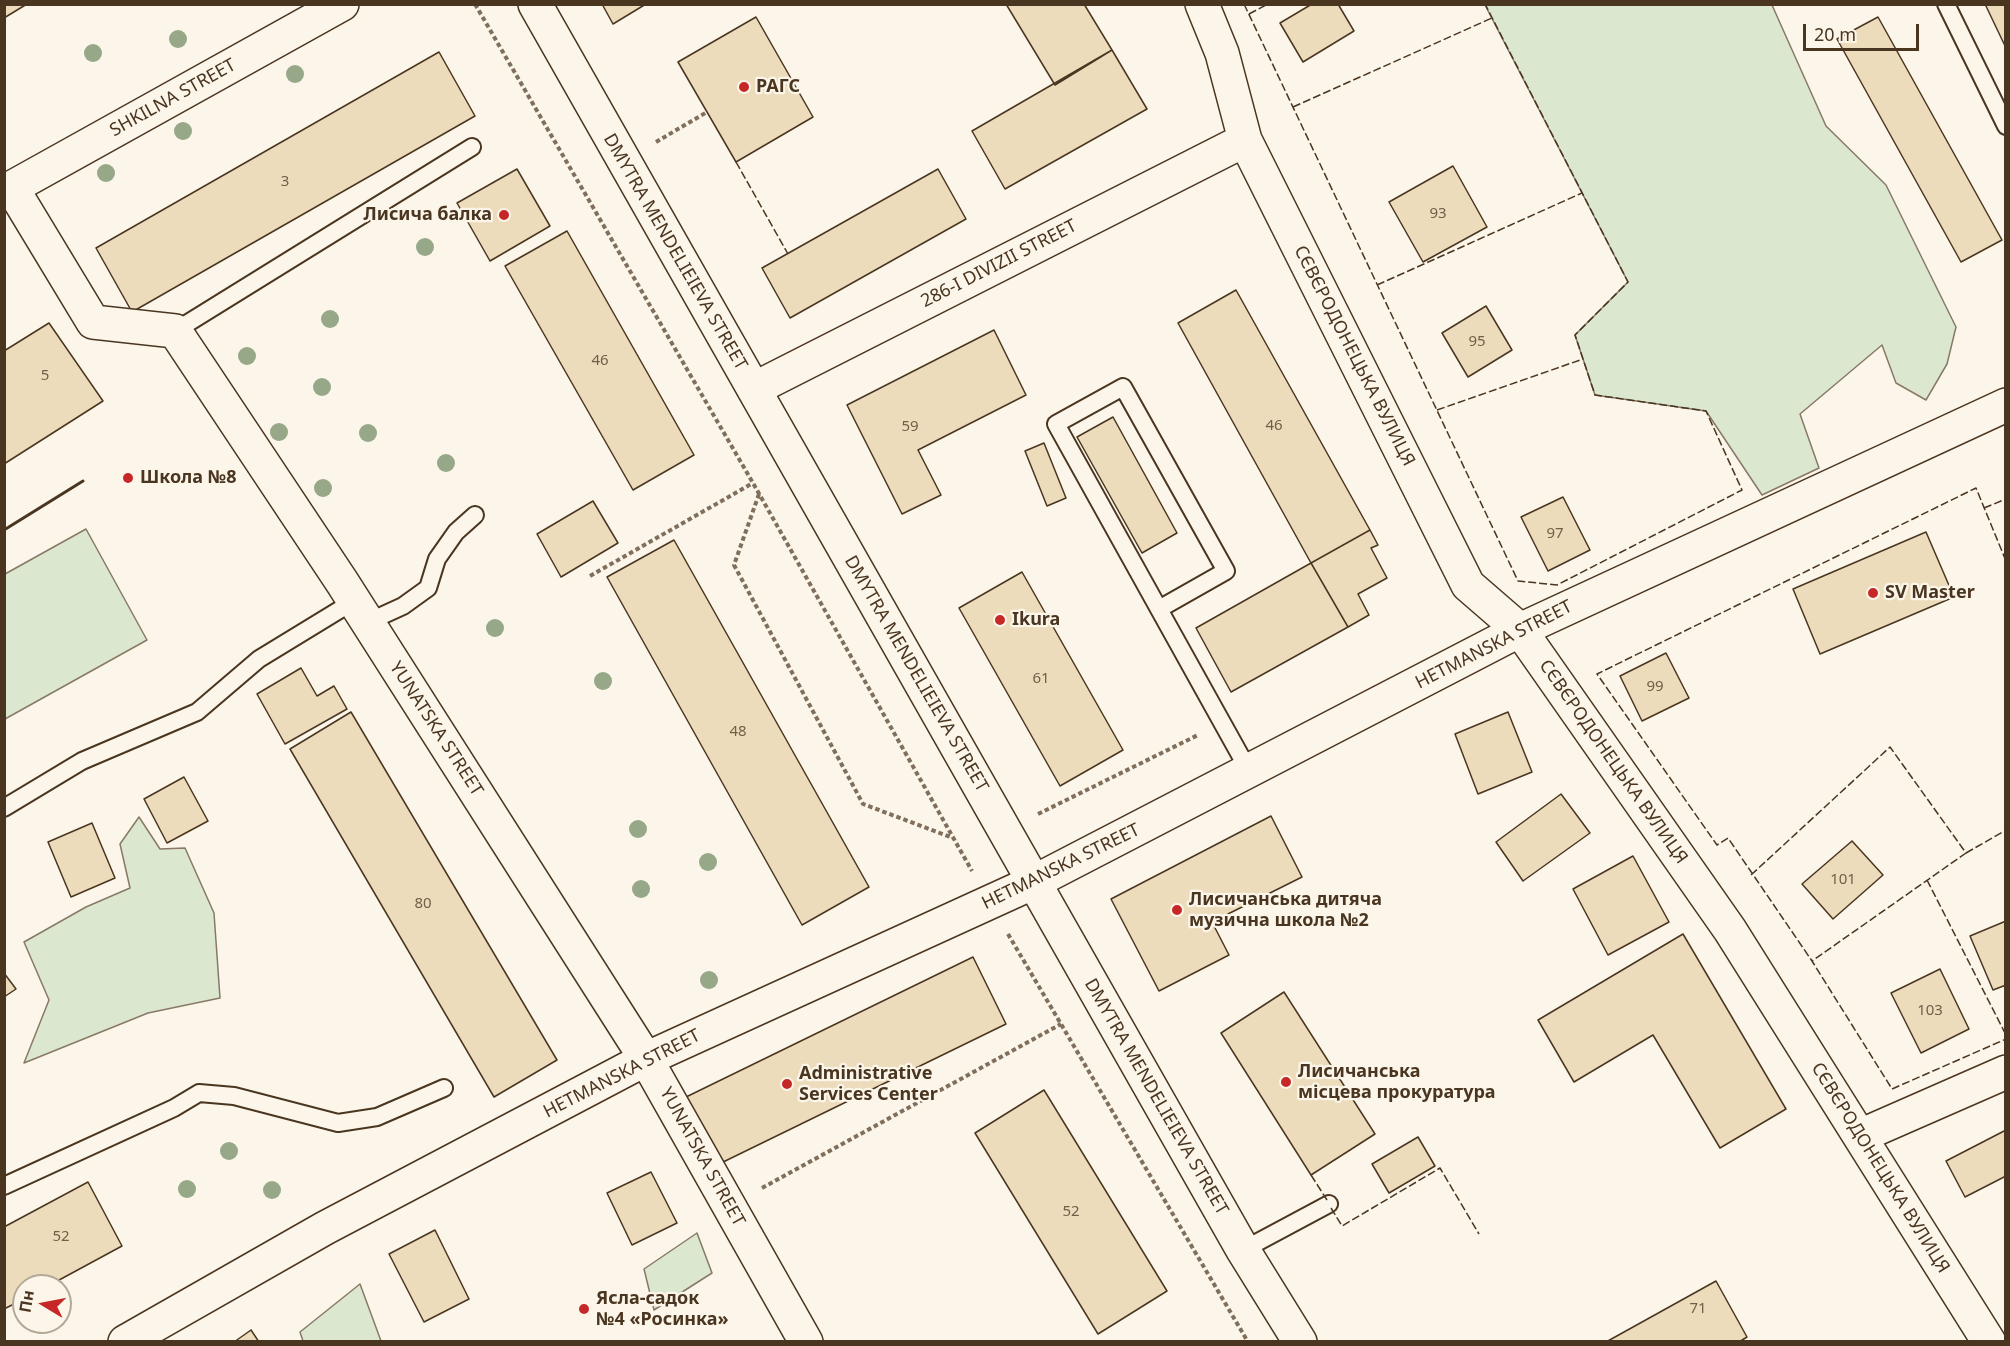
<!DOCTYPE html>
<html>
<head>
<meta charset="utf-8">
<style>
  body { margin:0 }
  #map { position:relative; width:2010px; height:1346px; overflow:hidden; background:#fbf6e9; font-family:"Noto Sans",sans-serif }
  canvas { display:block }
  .frame { position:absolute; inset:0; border:6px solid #4a3520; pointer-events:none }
  .north { position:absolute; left:12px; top:1274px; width:60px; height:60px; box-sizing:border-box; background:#fbf6e9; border:2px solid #b4a999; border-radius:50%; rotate:280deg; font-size:16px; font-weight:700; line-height:24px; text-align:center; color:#4a3520 }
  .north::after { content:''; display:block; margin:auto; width:21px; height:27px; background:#c62828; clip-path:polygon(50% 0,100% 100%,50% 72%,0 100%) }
  .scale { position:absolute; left:1803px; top:24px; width:116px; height:27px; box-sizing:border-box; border:3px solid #4a3520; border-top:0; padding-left:8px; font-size:18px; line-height:21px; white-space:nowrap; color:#4a3520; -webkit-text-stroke:4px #fbf6e9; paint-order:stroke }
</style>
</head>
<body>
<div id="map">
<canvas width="2010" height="1346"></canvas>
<div class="frame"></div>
<div class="north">Пн</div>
<div class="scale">20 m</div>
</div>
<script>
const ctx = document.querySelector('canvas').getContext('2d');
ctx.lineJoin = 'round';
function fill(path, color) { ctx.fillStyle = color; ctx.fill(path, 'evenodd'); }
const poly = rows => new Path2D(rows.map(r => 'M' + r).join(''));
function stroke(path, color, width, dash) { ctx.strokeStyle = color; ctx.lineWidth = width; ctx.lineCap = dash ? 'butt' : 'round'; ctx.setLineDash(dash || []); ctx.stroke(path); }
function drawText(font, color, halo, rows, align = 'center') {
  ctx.font = font + ' "Noto Sans",sans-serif'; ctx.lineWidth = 4.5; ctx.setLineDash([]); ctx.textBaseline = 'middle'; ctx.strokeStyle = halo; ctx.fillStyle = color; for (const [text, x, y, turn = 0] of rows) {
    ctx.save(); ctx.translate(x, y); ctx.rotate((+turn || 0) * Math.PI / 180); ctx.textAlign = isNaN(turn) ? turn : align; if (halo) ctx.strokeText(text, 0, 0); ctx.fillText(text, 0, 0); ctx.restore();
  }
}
const green = poly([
  [1485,5,1772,5,1826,126,1886,185,1956,327,1947,364,1926,400,1896,383,1882,345,1800,414,1819,468,1762,495,1706,411,1595,395,1575,335,1628,282,1485,5],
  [86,529,147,640,5,719,5,574,86,529],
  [139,817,160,849,185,848,214,913,220,998,148,1013,24,1063,49,1000,24,942,86,907,130,888,120,844,139,817],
  [697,1233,712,1273,654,1310,644,1269,697,1233],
  [360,1284,381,1341,303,1341,300,1332,360,1284]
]);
fill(green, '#dce7d0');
stroke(green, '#887966', 1.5);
const building = poly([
  [4,4,27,4,4,18,4,4],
  [602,4,646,4,613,24,602,4],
  [1006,4,1084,4,1112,50,1055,85,1006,4],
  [1312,4,1338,4,1354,31,1303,62,1280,23,1312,4],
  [1985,4,2006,4,2006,48,1985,4],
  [756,17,813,117,736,162,678,62,756,17],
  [1878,17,2002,240,1961,262,1837,39,1878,17],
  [1112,50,1147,109,1005,189,972,131,1112,50],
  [439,52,475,116,132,312,96,248,439,52],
  [1453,166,1487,227,1423,262,1389,202,1453,166],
  [517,169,550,226,490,261,457,203,517,169],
  [938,169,966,219,790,318,762,268,938,169],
  [567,231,694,455,633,490,505,266,567,231],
  [1236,290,1370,530,1311,563,1178,323,1236,290],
  [1486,306,1512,350,1468,377,1442,333,1486,306],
  [49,323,103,401,4,464,4,351,49,323],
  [994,330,1026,395,918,450,941,495,902,514,847,405,994,330],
  [1113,417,1177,533,1142,553,1077,437,1113,417],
  [1044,443,1066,498,1047,506,1025,451,1044,443],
  [1563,497,1590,550,1548,571,1521,517,1563,497],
  [593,501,618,543,561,577,537,534,593,501],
  [1370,530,1378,545,1371,548,1387,578,1358,594,1369,615,1348,627,1311,563,1370,530],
  [1926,532,1954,597,1820,654,1793,589,1926,532],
  [674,540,869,887,802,925,607,577,674,540],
  [1311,563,1348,627,1231,692,1196,628,1311,563],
  [1022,572,1123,750,1060,786,959,608,1022,572],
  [1666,653,1689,698,1642,721,1620,676,1666,653],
  [301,668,317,696,334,686,347,709,285,744,257,694,301,668],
  [351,712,557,1060,494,1097,290,749,351,712],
  [1508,712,1532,772,1478,794,1455,734,1508,712],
  [184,777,208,821,167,843,144,799,184,777],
  [1561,794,1590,833,1523,881,1496,842,1561,794],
  [1271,816,1302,877,1212,922,1229,955,1159,991,1111,899,1271,816],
  [92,823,115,878,71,897,48,842,92,823],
  [1852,841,1883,875,1833,919,1802,884,1852,841],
  [1633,856,1669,922,1608,955,1573,889,1633,856],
  [2006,921,2006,985,1993,990,1970,936,2006,921],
  [1683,934,1786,1109,1720,1148,1653,1035,1574,1082,1538,1020,1683,934],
  [973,957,1006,1024,717,1165,684,1098,973,957],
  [1940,969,1969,1029,1921,1053,1891,993,1940,969],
  [4,973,16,989,4,997,4,973],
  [1284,992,1375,1134,1311,1175,1221,1033,1284,992],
  [1044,1090,1167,1291,1098,1334,975,1133,1044,1090],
  [2006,1130,2006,1176,1965,1197,1946,1161,2006,1130],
  [1418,1137,1435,1166,1389,1193,1372,1164,1418,1137],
  [651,1172,677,1223,632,1245,607,1193,651,1172],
  [88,1182,122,1246,48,1286,24,1286,24,1299,4,1309,4,1227,88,1182],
  [435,1230,469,1299,424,1322,389,1254,435,1230],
  [1716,1281,1747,1337,1739,1342,1606,1342,1716,1281],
  [251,1330,259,1342,234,1342,251,1330]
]);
fill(building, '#ecdcbc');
stroke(building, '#4a3520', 1.5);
const service = poly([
  [1946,4,2006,126],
  [175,331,472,147],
  [1159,609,1226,571,1123,387,1056,424,1249,771],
  [368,622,403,606,428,588,437,559,456,532,475,515],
  [4,808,82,761,197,712,259,659,354,601],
  [4,1186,174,1108,199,1093,234,1096,338,1123,377,1117,444,1088],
  [1243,1250,1329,1204]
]);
const minor = poly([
  [1202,4,1222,53,1245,140,1468,585,1520,630,1730,930,1989,1342],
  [12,188,93,322,175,331,342,582,646,1059,806,1342],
  [4,192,342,4],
  [754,389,1245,140],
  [1860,1136,2006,1072],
  [125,1342,325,1228,646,1059,1034,882,1520,630,2006,405]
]);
const tertiary = poly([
  [535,4,1243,1250,1300,1342]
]);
stroke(service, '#4a3520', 20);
stroke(minor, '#4a3520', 36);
stroke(tertiary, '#4a3520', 36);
stroke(poly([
  [475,4,753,483,972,871],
  [656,142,707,112],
  [759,494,734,565,863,804,953,838],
  [590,576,753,483],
  [1038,814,1198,735],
  [1008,934,1248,1342],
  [762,1188,1061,1024]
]), '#7f6f5c', 4, [4.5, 3]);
stroke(service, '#fbf6e9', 16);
stroke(minor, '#fbf6e9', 33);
stroke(tertiary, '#fbf6e9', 33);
stroke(poly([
  [1244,4,1518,581,1557,585,1742,490,1706,411,1595,395,1575,335,1628,282,1485,4],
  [1249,14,1268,4],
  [1293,107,1492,18],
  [736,162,788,254],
  [1377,285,1582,193],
  [1437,410,1583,359],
  [1984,508,2006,499],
  [2006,561,1976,488,1597,674,1717,845,1728,838,1812,961,1892,1089,2006,1039],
  [1966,853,2006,830],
  [1751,875,1890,747,1966,853,1812,961],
  [1927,880,2006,1035],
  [1311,1175,1327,1200],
  [1331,1208,1342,1226,1440,1168,1479,1234]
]), '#4a3520', 1.5, [8, 3]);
stroke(poly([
  [4,530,83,481]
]), '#4a3520', 3);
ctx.fillStyle = '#96a887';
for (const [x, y] of [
  [178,39],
  [93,53],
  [295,74],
  [183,131],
  [106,173],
  [425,247],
  [330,319],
  [247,356],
  [322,387],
  [279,432],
  [368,433],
  [446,463],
  [323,488],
  [495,628],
  [603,681],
  [638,829],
  [708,862],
  [641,889],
  [709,980],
  [229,1151],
  [187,1189],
  [272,1190]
]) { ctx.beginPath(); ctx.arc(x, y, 9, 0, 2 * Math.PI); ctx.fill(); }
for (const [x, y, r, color] of [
  [744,87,6,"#c62828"],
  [504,215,6,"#c62828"],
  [128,478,6,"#c62828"],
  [1873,593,6,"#c62828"],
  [1000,620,6,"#c62828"],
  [1177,910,6,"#c62828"],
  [1286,1082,6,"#c62828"],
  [787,1084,6,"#c62828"],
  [584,1309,6,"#c62828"]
]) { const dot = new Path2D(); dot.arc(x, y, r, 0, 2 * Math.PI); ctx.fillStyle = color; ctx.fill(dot); stroke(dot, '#fbf6e9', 2); }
drawText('15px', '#725f47', null, [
  ["3",285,182],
  ["93",1438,214],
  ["95",1477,342],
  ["46",600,361],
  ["5",45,376],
  ["46",1274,426],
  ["59",910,427],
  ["97",1555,534],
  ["61",1041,679],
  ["99",1655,687],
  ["48",738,732],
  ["101",1843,880],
  ["80",423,904],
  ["103",1930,1011],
  ["52",1071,1212],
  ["52",61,1237],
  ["71",1698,1309]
]);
drawText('bold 18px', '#4a3520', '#fbf6e9', [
  ["РАГС",756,87],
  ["Лисича балка",492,215,"right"],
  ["Школа №8",140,478],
  ["SV Master",1885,593],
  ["Ikura",1012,620],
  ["Лисичанська дитяча",1189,900],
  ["музична школа №2",1189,921],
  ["Лисичанська",1298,1072],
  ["місцева прокуратура",1298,1093],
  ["Administrative",799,1074],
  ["Services Center",799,1095],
  ["Ясла-садок",596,1299],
  ["№4 «Росинка»",596,1320]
], 'left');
drawText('18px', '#4a3520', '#fbf6e9', [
  ["SHKILNA STREET",173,98,-29],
  ["DMYTRA MENDELIEIEVA STREET",675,252,60],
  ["286-I DIVIZII STREET",999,264,-27],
  ["СЄВЄРОДОНЕЦЬКА ВУЛИЦЯ",1354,356,63],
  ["HETMANSKA STREET",1494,645,-27],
  ["DMYTRA MENDELIEIEVA STREET",916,674,60],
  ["YUNATSKA STREET",436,729,57],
  ["СЄВЄРОДОНЕЦЬКА ВУЛИЦЯ",1613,762,55],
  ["HETMANSKA STREET",1061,867,-26],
  ["HETMANSKA STREET",622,1074,-27],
  ["DMYTRA MENDELIEIEVA STREET",1156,1097,60],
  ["YUNATSKA STREET",702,1157,61],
  ["СЄВЄРОДОНЕЦЬКА ВУЛИЦЯ",1880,1168,58]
]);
</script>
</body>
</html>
